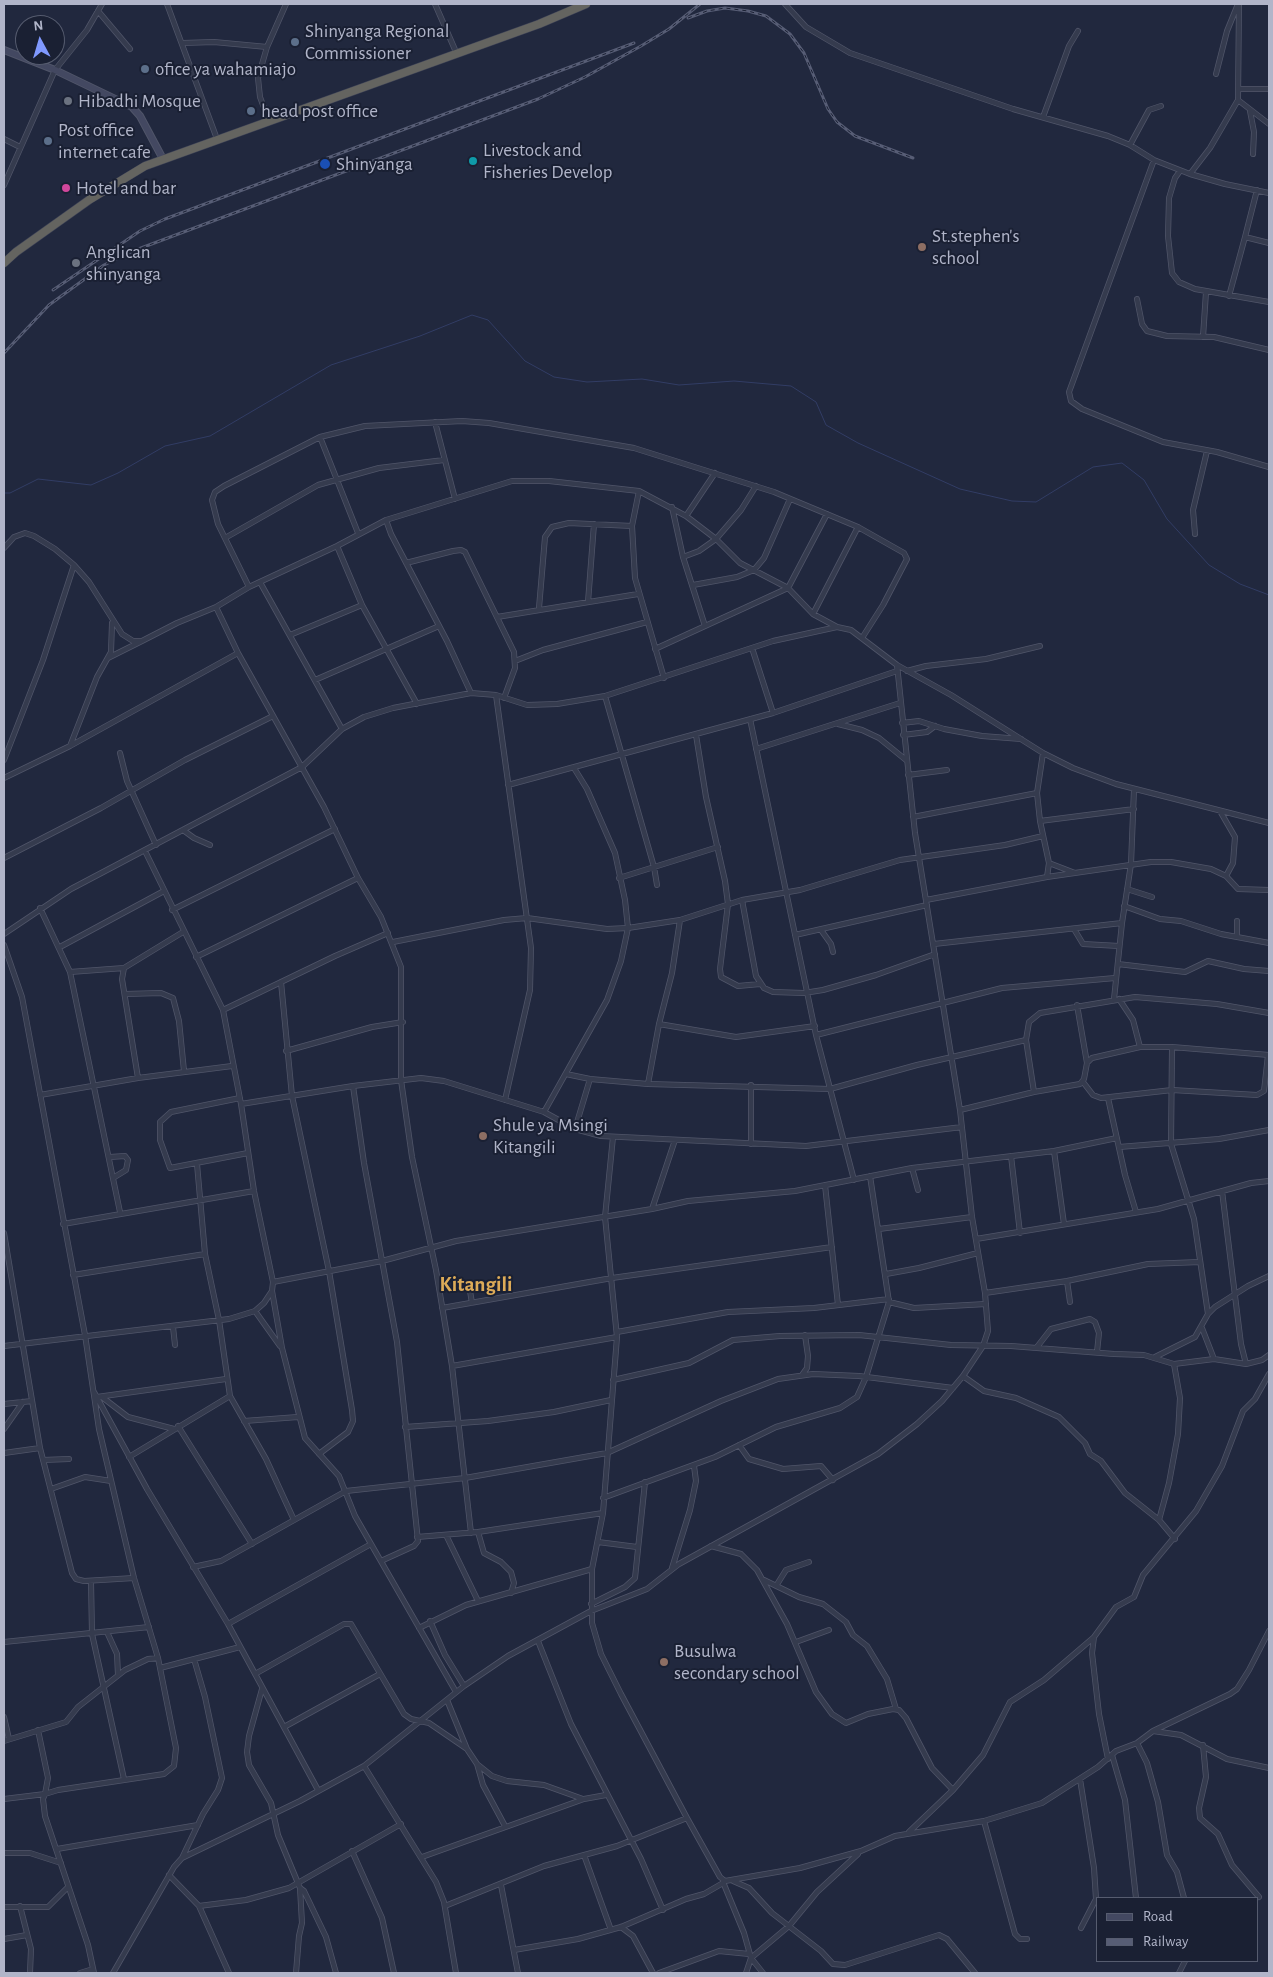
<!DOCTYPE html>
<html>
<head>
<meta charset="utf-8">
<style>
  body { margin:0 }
  #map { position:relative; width:1273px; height:1977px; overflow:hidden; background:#21283e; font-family:"Alegreya Sans",sans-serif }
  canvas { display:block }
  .frame { position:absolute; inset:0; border:5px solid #b1b5c9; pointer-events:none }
  .legend { position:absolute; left:1096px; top:1897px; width:162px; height:65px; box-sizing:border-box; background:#1a2033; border:1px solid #565c6f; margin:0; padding:6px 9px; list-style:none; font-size:15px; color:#b1b5c9 }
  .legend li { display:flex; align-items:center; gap:10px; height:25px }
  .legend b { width:25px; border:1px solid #565c6f }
  .north { position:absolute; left:15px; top:15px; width:50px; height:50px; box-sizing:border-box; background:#1a2033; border:1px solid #565c6f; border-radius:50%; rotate:354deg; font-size:14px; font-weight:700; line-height:20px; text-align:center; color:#b1b5c9 }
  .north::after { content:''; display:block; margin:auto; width:18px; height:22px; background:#8099ff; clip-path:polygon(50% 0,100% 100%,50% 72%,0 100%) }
</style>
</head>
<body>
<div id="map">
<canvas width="1273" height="1977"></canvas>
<div class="frame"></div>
<ul class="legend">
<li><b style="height:6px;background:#434861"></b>Road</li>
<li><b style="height:6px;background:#575d75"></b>Railway</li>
</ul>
<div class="north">N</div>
</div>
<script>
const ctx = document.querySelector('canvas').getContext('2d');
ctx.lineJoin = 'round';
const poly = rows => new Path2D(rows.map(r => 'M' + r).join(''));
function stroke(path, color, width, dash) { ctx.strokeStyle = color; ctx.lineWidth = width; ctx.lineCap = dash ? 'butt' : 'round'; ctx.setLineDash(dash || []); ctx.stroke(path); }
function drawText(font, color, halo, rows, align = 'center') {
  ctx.font = font + ' "Alegreya Sans",sans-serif'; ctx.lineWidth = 4; ctx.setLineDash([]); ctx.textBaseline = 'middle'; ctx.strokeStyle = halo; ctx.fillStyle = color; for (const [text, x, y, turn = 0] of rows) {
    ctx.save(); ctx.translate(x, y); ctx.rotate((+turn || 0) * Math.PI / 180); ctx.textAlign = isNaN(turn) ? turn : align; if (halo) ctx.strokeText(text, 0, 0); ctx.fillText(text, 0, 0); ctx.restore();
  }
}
stroke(poly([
  [4,493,10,493,38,479,91,485,118,473,165,446,210,436,331,365,420,336,472,315,488,320,525,361,554,377,587,382,642,379,679,385,734,381,791,386,816,402,826,425,858,443,960,489,1012,501,1036,502,1093,467,1122,463,1144,480,1167,519,1209,565,1240,584,1269,595]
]), '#323d65', 1);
const minor = poly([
  [167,4,217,139],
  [435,4,456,52],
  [785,4,806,27,850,53,1013,109,1108,136,1130,145,1154,160,1190,174,1225,184,1269,193],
  [98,11,130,49],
  [183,43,214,42,267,47],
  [1216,74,1227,31,1238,4],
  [1239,89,1269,89],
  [1238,100,1269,124],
  [1250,111,1254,132,1253,154],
  [1043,117,1069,46,1078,31],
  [269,121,260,97,258,78,267,47,286,4],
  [4,139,20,147],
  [1130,145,1149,110,1161,106],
  [1154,160,1069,392,1071,401,1082,409,1163,442,1217,452,1269,467],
  [1180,171,1175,178,1169,198,1168,236,1172,273,1179,282,1195,289,1269,302],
  [1190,174,1210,148,1238,100,1239,4],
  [4,185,55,70,87,30,102,4],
  [1257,190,1245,237,1269,243],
  [1229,296,1245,237],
  [1137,299,1142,324,1147,331,1167,336,1214,337,1269,350],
  [1203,337,1206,292],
  [435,422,455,499],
  [320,437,358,533],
  [639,491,632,526,635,578,664,678],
  [672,507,683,557,705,626],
  [686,516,715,473],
  [386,520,391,534,447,641,471,693],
  [1195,534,1193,510,1207,451],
  [225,538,318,485,379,468,444,460],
  [337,546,362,605,417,704],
  [4,548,14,537,25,533,34,536,55,549,74,565,89,582,122,634,133,641,142,641,177,623,216,607,249,587],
  [683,557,699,551,716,539,741,510,756,486],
  [406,563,453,551,461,550,465,552,514,652,515,668,504,698],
  [261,584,342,729],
  [693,585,737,577,754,570,764,558,790,499],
  [588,602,594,524],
  [216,607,238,653],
  [539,608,545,537,552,527,569,523,632,526],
  [813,614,858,527],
  [497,617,638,594],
  [837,627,813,614,788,588,740,563,716,539,686,516,639,491,549,481,512,481,386,520,337,546,249,587,218,524,212,500,215,492,224,486,320,437,365,426,462,421,489,423,634,448,774,492,858,527,904,553,907,559,883,605,862,638],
  [290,635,362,605],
  [752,648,773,713],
  [655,649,788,588,827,514],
  [108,658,142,641],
  [515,661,543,650,647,622],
  [907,671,926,666,986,659,1040,646],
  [315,680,439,626],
  [496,695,531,948,530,990,505,1100],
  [605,696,654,867,657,885],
  [750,719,816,1035,854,1180],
  [902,723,919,721,944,729,982,736,1021,739],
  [838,724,862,730,879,738,906,760],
  [696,735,706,797,725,881,728,904,720,969,721,977,738,986,760,984],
  [903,735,927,732,935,726],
  [70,746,97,677,111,652,112,623],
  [756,749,900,703],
  [120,753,127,781,156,845],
  [1043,753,1037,793,1040,821,1049,863,1047,877],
  [4,760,43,660,74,565],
  [908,775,947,770],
  [4,778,70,746,238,653,324,807,358,878,381,917,401,967,401,1080,412,1157,436,1270,452,1366,471,1533],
  [508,785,773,713,897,671],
  [1220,811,1235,837,1233,863,1226,876],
  [913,817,1037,793],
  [1040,821,1134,809],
  [183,830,194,838,210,845],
  [4,858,101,808,185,760,273,716],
  [1049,863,1075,873],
  [619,878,718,847],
  [1127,889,1152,897],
  [742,900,756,976,764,988,773,992,804,993,823,990,876,975,935,954],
  [926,900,1047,877,1151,862,1171,862,1211,869,1226,876,1238,889,1269,890],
  [1124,906,1160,919,1181,921,1221,934,1269,943],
  [40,908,70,972,120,1212],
  [172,910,335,829],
  [1074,929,1083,944,1119,946],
  [821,930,831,944,833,952],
  [4,934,71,889,302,767,342,729,364,717,393,708,471,693,496,695,527,705,557,704,605,696,773,641,837,627,851,630,897,665,951,695,1043,753,1073,768,1116,784,1269,823],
  [795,935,927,905],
  [1237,937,1237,921],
  [393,942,504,920,527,918,607,929,628,928,680,920,742,900,800,890,900,860,1005,845,1043,836],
  [934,944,1122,923],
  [4,945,22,997,85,1335,99,1429,134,1578,158,1658,176,1748,174,1766,164,1774,58,1790,45,1794,43,1799,45,1816,88,1945,94,1973],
  [60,947,164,891],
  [196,957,358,878],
  [1118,964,1185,972,1208,961,1244,969,1269,971],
  [70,972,124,968],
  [281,982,292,1096,329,1271,352,1410,353,1421,348,1432,319,1454],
  [125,994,161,993,173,998,179,1021,184,1071],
  [1114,999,1122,923,1131,864,1134,789],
  [1119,999,1133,1020,1140,1047],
  [1077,1005,1087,1063],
  [223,1010,335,956,388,933],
  [659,1024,736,1037,815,1026],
  [816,1035,1002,988,1115,978],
  [1172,1047,1171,1144,1194,1219,1208,1314],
  [286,1051,372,1027,403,1022],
  [566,1074,590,1079,648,1084,830,1089,917,1065,1026,1040],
  [138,1078,122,979,124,968,183,932],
  [1083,1082,1093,1095,1101,1098,1172,1090,1257,1095,1264,1091,1268,1055],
  [648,1084,659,1024,672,973,680,920],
  [751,1085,751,1144],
  [353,1086,364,1163,397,1342,418,1541,414,1546,381,1561],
  [1034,1092,1026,1040,1029,1022,1040,1013,1135,997,1217,1004,1269,1013],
  [40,1095,138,1078,232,1066],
  [240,1098,171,1112,160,1122,160,1140,170,1168,248,1153],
  [1108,1098,1125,1175,1136,1212],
  [241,1104,353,1086,421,1078,444,1081,544,1112,575,1129,601,1136,806,1146,962,1127],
  [960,1110,1034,1092,1080,1084,1084,1079,1087,1063,1092,1058,1140,1047,1172,1047,1269,1055],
  [544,1112,607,1000,621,961,628,928,625,900,615,853,587,789,574,768],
  [575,1129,590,1079],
  [613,1137,605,1217,617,1337,603,1513,592,1569,592,1623,601,1654,621,1694,687,1818,720,1877,725,1881,800,1868,861,1851,895,1836,984,1821,1042,1803,1098,1767,1116,1751,1137,1743,1153,1731,1230,1694,1237,1689,1249,1670,1269,1631],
  [1119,1147,1219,1139,1269,1130],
  [1054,1151,1064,1224],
  [1011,1156,1020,1233],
  [110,1157,125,1156,128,1160,126,1170,113,1178],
  [197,1164,205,1254,219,1320,230,1396,266,1459,294,1520],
  [912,1168,918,1190],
  [825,1185,838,1305],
  [1222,1191,1241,1344,1246,1364],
  [652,1209,675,1140],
  [63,1224,254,1191],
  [879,1229,972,1217],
  [4,1233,40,1448,72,1573,76,1579,84,1581,134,1578],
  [976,1239,1158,1209,1251,1183,1269,1181],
  [886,1274,919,1268,978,1253],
  [73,1275,205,1254],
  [1067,1281,1070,1302],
  [273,1282,382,1261,456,1241,652,1209,688,1201,795,1191,912,1168,1054,1151,1117,1138],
  [469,1285,472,1303],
  [272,1291,282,1348,305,1438,339,1476,355,1516,456,1692],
  [985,1293,1067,1281,1148,1264,1200,1262],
  [889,1302,914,1308,986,1304],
  [442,1308,612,1278,832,1247],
  [255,1311,280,1346],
  [173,1327,175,1345],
  [1202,1328,1214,1359],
  [617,1332,728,1312,814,1308,889,1299],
  [4,1346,229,1319,255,1311,264,1303,272,1291,273,1282,254,1191,241,1104,223,1010,145,851],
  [1037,1347,1051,1329,1090,1319,1095,1322,1099,1333,1097,1352],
  [1155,1357,1195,1337,1208,1314,1215,1307,1248,1286,1269,1276],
  [452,1366,617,1337],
  [802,1375,807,1368,808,1356,805,1335],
  [963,1376,984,1391,1016,1398,1059,1417,1085,1443,1090,1454,1101,1461,1125,1493,1159,1520,1175,1539],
  [613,1380,689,1363,733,1340,780,1336,859,1335,951,1345,1011,1346,1114,1354,1144,1355,1174,1364,1214,1359,1246,1364,1262,1360,1269,1355],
  [94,1392,147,1489,228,1624,318,1790],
  [97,1397,226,1379],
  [102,1397,128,1417,174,1429],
  [4,1404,32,1401],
  [244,1421,298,1417],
  [178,1426,252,1544],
  [405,1427,488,1421,554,1412,611,1400],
  [4,1429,23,1402],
  [739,1445,749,1459,783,1469,821,1466,833,1480],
  [4,1453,40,1448],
  [129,1457,230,1396],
  [43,1460,69,1459],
  [51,1489,85,1477,111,1481],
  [603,1498,715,1457,776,1427,840,1408,857,1397,866,1377,889,1302,870,1176],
  [1159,1520,1169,1483,1178,1434,1180,1398,1174,1364],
  [478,1532,484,1553,501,1562,511,1572,514,1583,511,1593],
  [446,1535,478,1601],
  [417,1537,478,1532,603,1513],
  [598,1542,637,1547],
  [711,1546,741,1554,757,1570,787,1624,816,1692,832,1714,846,1723,868,1714,893,1709,899,1710,906,1718,932,1768,953,1790],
  [193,1567,221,1561,346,1491,465,1478,607,1453,721,1401,778,1379,813,1374,859,1376,953,1388],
  [672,1568,690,1510,696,1481,694,1466],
  [764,1580,799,1597,823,1604,846,1622,853,1635,867,1646,887,1679,896,1709],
  [91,1581,92,1634,124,1779],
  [776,1586,786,1570,809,1562],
  [591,1604,625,1587,635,1578,645,1482],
  [430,1621,445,1655,464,1686],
  [228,1624,371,1544],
  [419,1628,466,1605,592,1569],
  [107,1632,117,1654,118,1675],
  [538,1641,571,1724,641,1859,663,1910],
  [4,1642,149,1627],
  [796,1642,829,1630],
  [160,1668,240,1647],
  [255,1674,344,1624,351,1624,404,1714,411,1719,429,1723,467,1749],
  [262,1689,249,1736,247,1752,249,1765,271,1803,278,1835,300,1888,302,1923,299,1936,296,1973],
  [447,1700,467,1749,477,1764,483,1785,505,1826],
  [4,1717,9,1739],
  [284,1727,380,1674],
  [1153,1731,1181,1735,1227,1759,1269,1768],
  [4,1741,66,1722,78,1707,125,1670,148,1659,158,1658],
  [1137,1743,1147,1763,1158,1802,1167,1855,1177,1872,1184,1898],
  [1203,1745,1206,1777,1199,1808,1200,1818,1218,1834,1232,1865,1259,1897],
  [1112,1755,1125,1800,1136,1898],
  [1108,1759,1099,1714,1092,1653,1094,1637,1116,1607,1134,1597,1143,1575,1196,1511,1222,1466,1243,1411,1255,1399,1269,1374],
  [477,1764,492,1776,507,1781,544,1785,583,1799],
  [364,1766,436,1882,444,1902,456,1973],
  [1080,1779,1094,1868,1096,1899,1081,1928],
  [4,1799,45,1794,48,1778,38,1730],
  [984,1821,1015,1934,1020,1939,1027,1939],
  [909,1832,953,1790,983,1755,1010,1702,1044,1680,1093,1638],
  [57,1849,198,1825],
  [352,1851,382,1918,394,1973],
  [4,1853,30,1853,61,1863],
  [584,1855,611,1930],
  [422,1857,584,1799,606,1795],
  [182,1858,203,1814,218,1790,222,1778,205,1697,194,1659],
  [169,1875,199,1906,246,1900,289,1888,401,1824],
  [733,1881,749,1888,772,1913,821,1951,833,1964,845,1965,939,1935,947,1939,975,1973],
  [723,1882,744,1933,751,1958,763,1973],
  [501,1885,518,1973],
  [300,1888,304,1891,326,1937,336,1973],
  [20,1906,31,1949,30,1973],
  [199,1906,229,1973],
  [445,1906,544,1866,617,1846,687,1818],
  [4,1907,48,1907,68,1887],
  [621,1927,633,1936,653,1973],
  [4,1939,27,1935],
  [514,1950,578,1939,621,1927,686,1899,704,1894,723,1883],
  [80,1973,93,1969],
  [113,1973,174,1867,182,1858,300,1801,364,1766,464,1686,508,1656,591,1611,647,1589,679,1564,878,1454,917,1424,942,1401,963,1376,983,1346,988,1331,985,1293,972,1217,960,1110,915,833,897,665],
  [659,1973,719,1951,749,1954],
  [746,1973,751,1958,789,1926,817,1892,858,1854],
  [1179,1973,1185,1961]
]);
const secondary = poly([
  [4,50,55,70,132,107,140,116,163,159]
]);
const trunk = poly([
  [4,263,16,252,89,200,145,166,539,24,586,4]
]);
stroke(minor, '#505569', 6);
stroke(secondary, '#505569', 8);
stroke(trunk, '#3d4256', 9);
stroke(minor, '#353b4e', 4.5);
stroke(secondary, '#434861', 6);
stroke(trunk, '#646460', 8);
const rail = poly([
  [688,18,707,11,725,8,748,11,766,16,790,34,804,53,828,109,837,122,855,136,913,158],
  [53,290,140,231,165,219,634,43],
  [4,353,49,305,104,265,133,251,538,99,585,77,641,46,669,29,700,4]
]);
stroke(rail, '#575d75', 3);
stroke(rail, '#1a2033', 1, [4]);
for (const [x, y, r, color] of [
  [295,42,5,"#5c6f8a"],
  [145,69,5,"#5c6f8a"],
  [68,101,5,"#6b7280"],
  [251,111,5,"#5c6f8a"],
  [48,141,5,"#5c6f8a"],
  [473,161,5,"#0f9aa8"],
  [325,164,6,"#1a4fb4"],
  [66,188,5,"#d1479c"],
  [922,247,5,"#8d6e63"],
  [76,263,5,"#6b7280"],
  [483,1136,5,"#8d6e63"],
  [664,1662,5,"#8d6e63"]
]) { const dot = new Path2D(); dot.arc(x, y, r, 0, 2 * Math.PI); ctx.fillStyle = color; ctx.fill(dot); stroke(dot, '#1a2033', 2); }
drawText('19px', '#b1b5c9', '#1a2033', [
  ["Shinyanga Regional",305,31],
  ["Commissioner",305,53],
  ["ofice ya wahamiajo",155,69],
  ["Hibadhi Mosque",78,101],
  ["head post office",261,111],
  ["Post office",58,130],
  ["internet cafe",58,152],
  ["Livestock and",483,150],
  ["Fisheries Develop",483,172],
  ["Shinyanga",336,164],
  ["Hotel and bar",76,188],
  ["St.stephen's",932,236],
  ["school",932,258],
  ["Anglican",86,252],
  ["shinyanga",86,274],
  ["Shule ya Msingi",493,1125],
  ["Kitangili",493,1147],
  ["Busulwa",674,1651],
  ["secondary school",674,1673]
], 'left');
drawText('bold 21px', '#ddab58', '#1a2033', [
  ["Kitangili",476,1285]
]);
</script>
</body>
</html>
